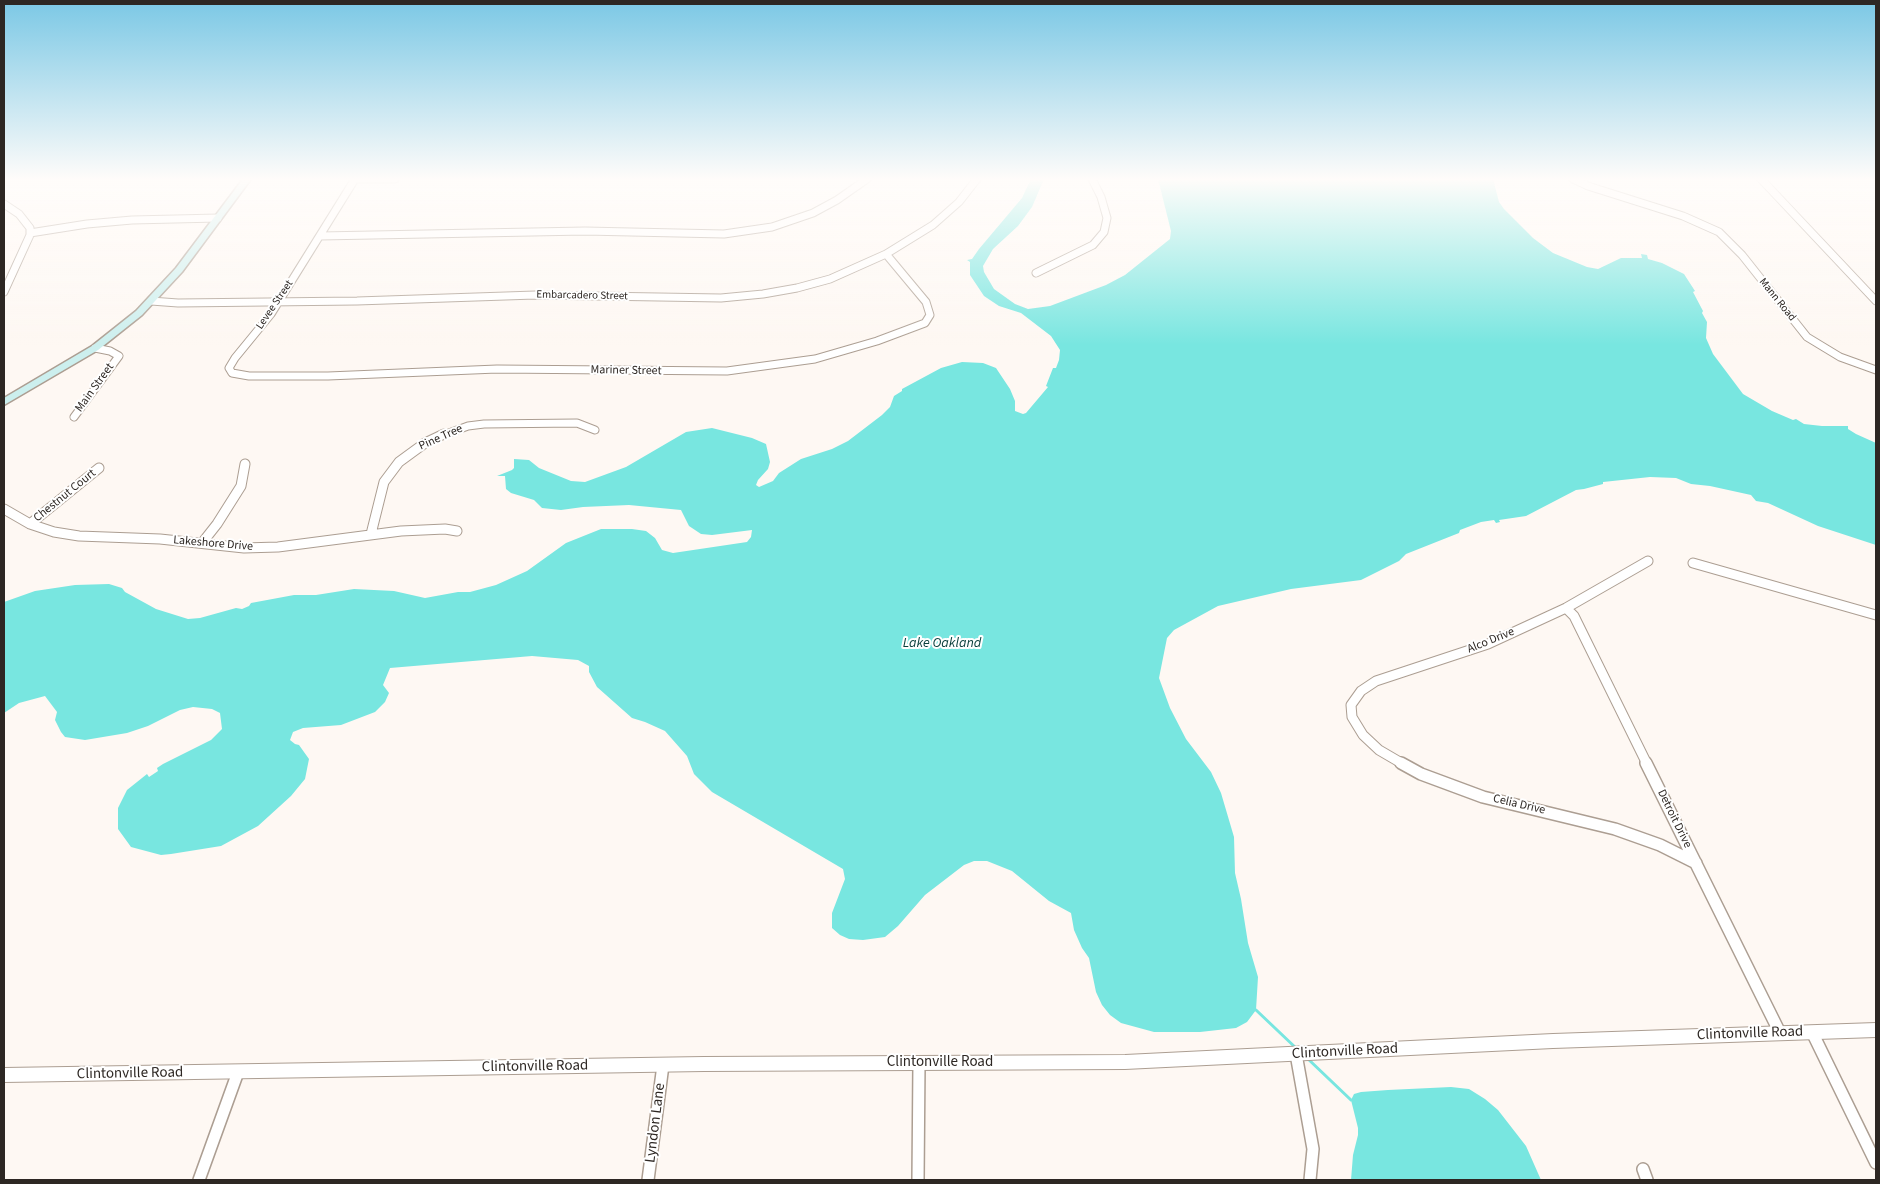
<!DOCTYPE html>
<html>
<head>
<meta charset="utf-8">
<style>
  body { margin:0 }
  #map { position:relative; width:1880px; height:1184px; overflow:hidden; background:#fef8f3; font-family:"Source Sans 3",sans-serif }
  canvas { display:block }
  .frame { position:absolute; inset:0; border:5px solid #2d2723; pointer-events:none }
</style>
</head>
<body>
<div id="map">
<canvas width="1880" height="1184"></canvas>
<div class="frame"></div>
</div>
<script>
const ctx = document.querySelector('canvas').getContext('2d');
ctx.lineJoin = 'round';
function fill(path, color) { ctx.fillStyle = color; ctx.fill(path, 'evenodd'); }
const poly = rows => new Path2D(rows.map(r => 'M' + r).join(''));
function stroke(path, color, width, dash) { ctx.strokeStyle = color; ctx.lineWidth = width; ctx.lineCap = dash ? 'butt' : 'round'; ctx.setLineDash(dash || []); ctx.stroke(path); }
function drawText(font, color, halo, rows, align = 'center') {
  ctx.font = font + ' "Source Sans 3",sans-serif'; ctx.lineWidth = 4; ctx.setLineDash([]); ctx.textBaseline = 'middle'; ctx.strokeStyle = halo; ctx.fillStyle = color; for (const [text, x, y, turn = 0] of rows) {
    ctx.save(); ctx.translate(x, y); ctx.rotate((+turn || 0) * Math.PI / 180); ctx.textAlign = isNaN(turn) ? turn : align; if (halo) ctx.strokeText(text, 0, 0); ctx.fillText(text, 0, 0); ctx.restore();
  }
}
fill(poly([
  [1031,179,1044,179,1032,207,1018,226,993,249,983,266,984,272,994,289,1015,304,1028,309,1050,306,1106,285,1125,275,1170,239,1171,231,1158,179,1493,179,1499,202,1504,209,1533,238,1553,253,1587,267,1598,269,1621,258,1642,258,1641,254,1647,255,1648,259,1662,263,1684,274,1695,291,1693,292,1703,311,1702,313,1707,322,1706,338,1713,354,1743,394,1772,411,1793,420,1796,419,1804,424,1822,426,1848,426,1848,429,1856,434,1876,443,1876,545,1818,526,1768,503,1756,501,1751,495,1710,486,1691,484,1676,478,1650,477,1603,482,1603,484,1584,489,1576,490,1526,516,1499,520,1500,522,1496,523,1494,520,1481,522,1460,530,1459,533,1406,554,1399,561,1361,580,1291,589,1218,606,1174,630,1167,638,1159,678,1170,708,1186,739,1211,772,1221,793,1234,837,1235,873,1241,899,1248,943,1258,977,1256,1010,1247,1022,1236,1028,1200,1032,1154,1032,1121,1023,1110,1015,1102,1005,1096,992,1089,958,1082,948,1074,930,1071,913,1049,901,1012,871,987,861,974,861,964,865,925,895,898,926,885,937,863,940,849,939,840,935,832,928,832,913,845,879,843,869,712,792,694,774,687,756,665,731,645,722,632,718,597,687,589,672,589,666,578,660,532,656,390,668,383,685,389,693,385,702,375,712,341,725,303,728,293,732,290,740,295,744,299,745,309,759,305,779,291,796,258,826,221,846,171,854,161,855,131,847,118,829,118,808,127,790,147,774,149,777,158,771,157,768,163,764,211,740,222,729,220,713,212,709,193,707,180,710,148,726,127,733,85,740,65,737,61,732,55,720,57,712,45,696,19,703,4,713,4,602,35,591,75,585,109,584,122,588,125,592,156,609,188,619,200,618,236,608,242,609,249,606,251,603,294,595,316,595,354,589,394,591,425,598,458,592,470,592,496,585,527,571,566,543,601,529,632,529,646,531,655,538,662,550,673,553,747,542,751,537,752,530,712,535,701,534,689,526,681,510,629,505,583,507,561,510,542,508,534,500,511,493,506,489,505,476,497,476,512,470,514,468,514,459,529,460,539,468,571,481,585,482,626,467,686,432,712,428,752,438,766,444,770,462,768,469,758,480,756,485,759,487,773,481,779,473,801,459,832,449,848,441,882,415,890,407,894,396,902,391,902,389,941,368,962,362,983,363,996,368,1010,389,1015,401,1015,411,1023,414,1026,413,1048,387,1046,386,1053,368,1056,368,1059,360,1060,350,1051,336,1021,313,999,306,984,296,970,275,970,262,967,260,972,259,979,249,1022,198],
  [1451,1087,1469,1089,1485,1099,1498,1110,1526,1146,1541,1180,1351,1180,1353,1155,1358,1135,1358,1128,1351,1100,1354,1094,1361,1092,1388,1090]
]), '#78e6e0');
stroke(poly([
  [1256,1010,1297,1049],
  [1307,1058,1351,1100]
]), '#78e6e0', 3);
const minorFar2 = poly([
  [354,179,395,179],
  [355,179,271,314,235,358,229,368,232,373,249,376,328,376,497,369,727,371,815,359,877,341,925,323,930,315,926,302,886,254],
  [1573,179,1588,186,1683,216,1719,232,1742,255,1807,337,1840,357,1876,370],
  [1761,179,1876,301],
  [4,204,19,214,30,228,30,235,4,292],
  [30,233,87,224,132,220,218,218],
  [320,236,585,231,724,234,772,227,813,213,837,200,867,179],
  [1036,273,1093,245,1104,232,1107,218,1101,197,1092,179],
  [151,301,178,303,357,301,535,295,721,298,763,294,797,288,830,279,886,254,933,225,959,202,977,179],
  [74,417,119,356,110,351,95,348],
  [441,436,468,426,484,424,577,423,595,430]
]);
const minorFar1 = poly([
  [4,509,30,524,54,532,79,536,160,539,244,548,278,547,401,531,445,529,457,531],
  [30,524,99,468],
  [371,534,384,482,399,462,425,443,444,434],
  [202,543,217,524,241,486,245,464],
  [1693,563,1876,615],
  [1566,608,1574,616,1647,764],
  [1403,764,1379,750,1363,735,1352,717,1351,705,1361,691,1376,681,1488,644,1566,608,1648,561]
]);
const minor = poly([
  [1401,763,1421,774,1483,797,1615,829,1660,845,1696,863],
  [1646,763,1780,1033],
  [1812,1032,1876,1163],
  [1296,1054,1313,1149,1310,1180],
  [1643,1169,1647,1180],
  [199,1180,238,1072],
  [648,1180,663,1065],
  [918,1180,919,1063]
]);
const tertiary = poly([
  [1876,1023,1876,1037,1553,1048,1125,1069,704,1071,4,1082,4,1068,704,1057,1125,1055,1553,1034,1876,1023]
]);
const secondary = poly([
  [243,179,251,179,182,272,142,315,98,350,4,405,4,398,92,346,136,311,176,268,243,179]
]);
stroke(minorFar2, '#ac9e92', 9);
stroke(minorFar1, '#ac9e92', 11);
stroke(minor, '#ac9e92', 14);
stroke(tertiary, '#ac9e92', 2);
stroke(secondary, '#ac9e92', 3);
stroke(minorFar2, '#fff', 7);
stroke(minorFar1, '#fff', 9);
stroke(minor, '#fff', 11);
fill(tertiary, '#fff');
fill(secondary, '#ccefee');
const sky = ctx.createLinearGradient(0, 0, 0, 345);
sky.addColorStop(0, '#7bc8e5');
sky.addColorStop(0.52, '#fffcfa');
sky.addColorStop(1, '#fffcfa00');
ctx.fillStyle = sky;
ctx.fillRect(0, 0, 1880, 345);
drawText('11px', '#2d2723', '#fff', [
  ["Embarcadero Street",582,296,1],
  ["Mann Road",1777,300,51],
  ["Levee Street",275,305,-56]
]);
drawText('12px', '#2d2723', '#fff', [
  ["Mariner Street",626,371,1],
  ["Main Street",95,388,-54],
  ["Pine Tree",441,438,-24],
  ["Chestnut Court",65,496,-39],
  ["Lakeshore Drive",213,544,5],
  ["Alco Drive",1491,641,-22],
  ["Celia Drive",1519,805,13],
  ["Detroit Drive",1674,819,64]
]);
drawText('italic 14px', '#0a3f3d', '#fff', [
  ["Lake Oakland",942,644]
]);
drawText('15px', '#2d2723', '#fff', [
  ["Clintonville Road",1750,1034,-2],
  ["Clintonville Road",1345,1052,-3],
  ["Clintonville Road",940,1063],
  ["Clintonville Road",535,1067,-1],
  ["Clintonville Road",130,1074,-1],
  ["Lyndon Lane",656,1123,-83]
]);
</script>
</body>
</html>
